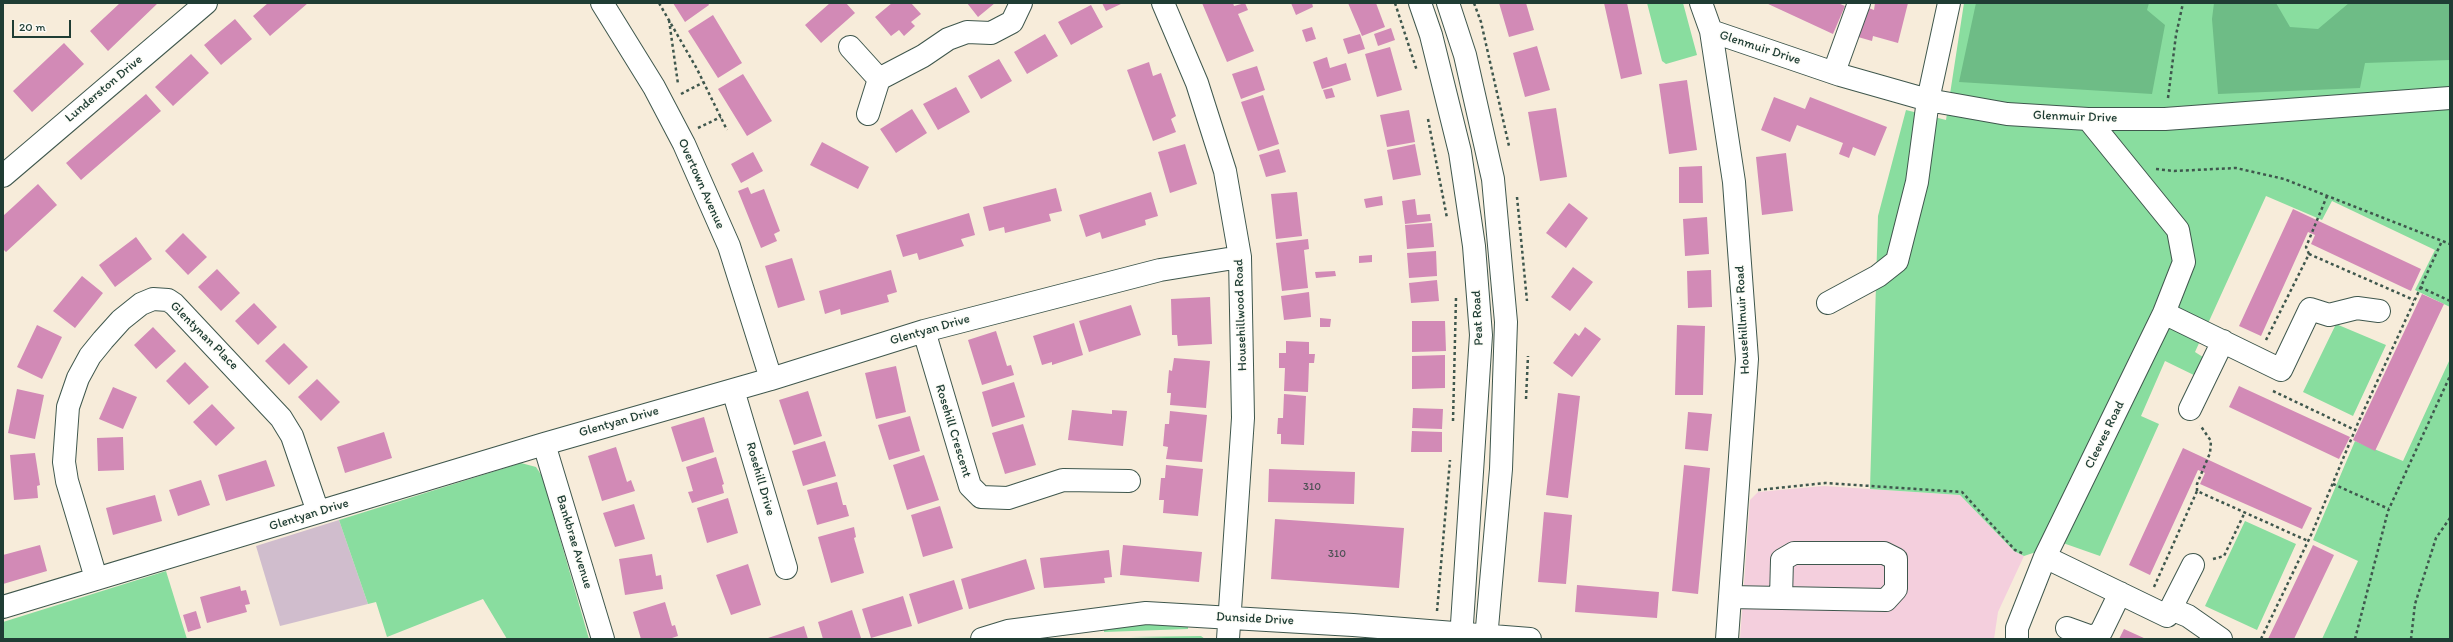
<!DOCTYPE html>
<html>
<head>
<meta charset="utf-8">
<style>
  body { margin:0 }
  #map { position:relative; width:2453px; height:642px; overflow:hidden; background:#f7ecda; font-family:Itim,sans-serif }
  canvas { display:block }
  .frame { position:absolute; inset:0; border:4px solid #1f3d34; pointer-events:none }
  .scale { position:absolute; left:12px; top:20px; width:59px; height:18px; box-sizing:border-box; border:2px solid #1f3d34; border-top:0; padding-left:5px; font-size:12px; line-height:14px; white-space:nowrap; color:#1f3d34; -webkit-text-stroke:3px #fdfcf7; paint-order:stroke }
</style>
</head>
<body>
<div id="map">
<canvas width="2453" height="642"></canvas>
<div class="frame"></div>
<div class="scale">20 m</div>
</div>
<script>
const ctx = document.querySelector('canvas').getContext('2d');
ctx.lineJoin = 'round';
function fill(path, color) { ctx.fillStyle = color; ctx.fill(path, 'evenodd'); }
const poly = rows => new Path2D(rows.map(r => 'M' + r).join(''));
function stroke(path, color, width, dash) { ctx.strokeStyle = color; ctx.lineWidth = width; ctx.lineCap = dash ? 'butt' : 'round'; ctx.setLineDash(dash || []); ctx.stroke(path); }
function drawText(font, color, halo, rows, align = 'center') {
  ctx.font = font + ' Itim,sans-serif'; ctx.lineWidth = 3; ctx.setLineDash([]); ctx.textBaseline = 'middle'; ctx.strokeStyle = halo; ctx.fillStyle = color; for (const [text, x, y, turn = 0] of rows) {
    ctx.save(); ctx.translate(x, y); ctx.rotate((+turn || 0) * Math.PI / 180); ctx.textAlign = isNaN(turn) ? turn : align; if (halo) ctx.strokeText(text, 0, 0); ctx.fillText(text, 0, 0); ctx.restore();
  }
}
fill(poly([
  [1824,486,1960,495,2014,551,2024,556,1998,612,1994,639,1740,639,1750,500,1758,492]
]), '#f4cfdd');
fill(poly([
  [339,520,368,604,280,626,256,546]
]), '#d0bdcd');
fill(poly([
  [1647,3,1683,3,1697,55,1666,64,1662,61],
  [1964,3,2450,3,2450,307,2415,290,2435,250,2332,201,2322,220,2266,196,2195,352,2206,359,2200,378,2165,361,2141,416,2159,424,2100,556,2063,543,2024,556,2014,551,1960,495,1870,489,1878,216,1906,110,1946,120],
  [2336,324,2386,345,2353,416,2303,392],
  [2450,359,2450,639,2322,639,2358,561,2313,540,2355,441,2403,461],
  [521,463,536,467,542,476,589,639,507,639,483,599,387,637,376,602,368,604,339,520],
  [2245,521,2296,544,2257,630,2205,606],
  [166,571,187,639,3,639,3,622],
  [1148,622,1188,622,1188,629,1104,632,1104,626],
  [1201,636,1205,639,1129,637]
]), '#89dd9f');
fill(poly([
  [1976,3,2149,3,2147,10,2165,25,2152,94,1959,82],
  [2214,3,2276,3,2290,27,2318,29,2349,3,2450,3,2450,60,2365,63,2360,88,2218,94,2212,19]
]), '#6ebc86');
fill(poly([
  [120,3,158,3,108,51,90,31],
  [268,3,308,3,270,36,253,16],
  [673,3,708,3,709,5,685,22],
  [830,3,846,3,855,13,821,43,805,25],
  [892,3,911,3,921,14,911,22,915,26,904,36,899,30,891,36,875,17],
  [967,3,995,3,978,17],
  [1102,3,1123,3,1106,11],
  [1202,3,1233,3,1234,6,1245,3,1248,10,1238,14,1254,51,1227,62],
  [1291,3,1312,3,1313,7,1296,15],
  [1348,3,1376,3,1385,27,1362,36],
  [1499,3,1526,3,1534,30,1509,37],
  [1604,3,1627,3,1642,74,1621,79],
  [1766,3,1838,3,1845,6,1833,34],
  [1875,3,1908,3,1898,43,1873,36,1872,41,1858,37,1866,7,1874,10],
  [1091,5,1103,27,1071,45,1058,22],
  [713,15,742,63,718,78,688,31],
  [235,19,252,39,221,65,204,45],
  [1312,27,1316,39,1306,42,1302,30],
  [1391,28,1395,40,1378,46,1374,34],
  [1045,34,1058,56,1027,74,1014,52],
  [1360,34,1365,49,1348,54,1343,39],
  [64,43,84,64,32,112,13,91],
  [1537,46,1550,90,1525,97,1513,53],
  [1390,47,1402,90,1377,97,1365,54],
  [191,54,209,73,173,106,155,87],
  [1327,57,1330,68,1346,63,1351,80,1322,89,1313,62],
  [999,59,1012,81,981,99,968,76],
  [1149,62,1153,76,1161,73,1176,116,1171,119,1176,132,1153,141,1127,70],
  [1257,66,1265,90,1241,99,1232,74],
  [743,74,772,121,747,136,718,89],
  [1687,80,1697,150,1669,154,1659,84],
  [956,87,970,112,938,130,923,104],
  [1332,88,1335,97,1326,99,1323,90],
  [146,94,161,111,81,180,66,163],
  [1263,95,1279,144,1258,151,1241,102],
  [1774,97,1805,109,1810,97,1887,127,1875,156,1853,147,1849,158,1839,154,1843,143,1797,125,1790,142,1761,130],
  [1556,108,1567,177,1540,181,1528,112],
  [912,109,927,133,896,153,880,129],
  [1409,110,1415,142,1387,147,1380,115],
  [822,142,869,167,858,189,810,165],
  [1185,144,1197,184,1170,193,1158,152],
  [1415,144,1421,175,1393,180,1387,150],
  [1279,149,1286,172,1266,177,1259,155],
  [753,152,763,171,741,183,731,164],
  [1786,153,1793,211,1762,215,1756,157],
  [1702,166,1703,203,1679,203,1679,167],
  [38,184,57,205,6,252,3,249,3,216],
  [748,187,751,194,764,189,780,231,774,234,777,241,761,248,738,191],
  [1056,188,1062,211,1049,214,1051,221,1005,233,1004,227,989,231,983,207],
  [1151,192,1158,216,1145,220,1146,225,1102,239,1100,232,1086,237,1079,215],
  [1297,192,1302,236,1276,239,1271,194],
  [1382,196,1383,205,1366,208,1364,199],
  [1415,199,1417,215,1430,214,1431,221,1405,224,1402,201],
  [1569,203,1588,218,1566,248,1546,233],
  [2293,209,2421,269,2411,291,2311,244,2315,235,2308,232,2261,336,2239,326],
  [969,213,975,235,961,239,964,246,919,260,917,253,903,257,896,235],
  [1707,217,1709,254,1685,256,1683,219],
  [1432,223,1434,247,1407,249,1405,225],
  [183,233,207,257,188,275,165,251],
  [136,237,152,259,115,287,99,265],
  [1308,239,1309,249,1304,250,1308,288,1282,291,1276,243],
  [1436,251,1437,276,1409,278,1407,253],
  [1372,255,1372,262,1359,263,1359,256],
  [792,258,805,300,778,308,765,266],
  [1573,267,1593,282,1570,311,1551,297],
  [217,269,240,293,221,311,198,287],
  [891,270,897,292,887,295,889,302,841,315,840,309,825,314,819,291],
  [1711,270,1712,307,1688,308,1687,271],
  [1335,271,1336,276,1316,278,1315,272],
  [82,276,103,293,75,328,53,311],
  [1437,280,1439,301,1411,303,1409,283],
  [1309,292,1311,317,1284,320,1281,296],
  [2422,294,2444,304,2375,451,2353,440],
  [1210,297,1212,344,1178,346,1177,335,1172,335,1171,299],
  [254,303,277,327,258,345,235,321],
  [1131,305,1141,335,1089,352,1079,321],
  [1320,318,1331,319,1330,327,1320,327],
  [1412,321,1445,321,1446,351,1412,352],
  [1074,323,1083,355,1052,365,1052,362,1042,365,1033,336],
  [37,325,62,337,42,379,17,367],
  [1677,325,1705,326,1703,395,1675,395],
  [153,327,176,351,156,369,134,345],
  [1585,327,1601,339,1572,377,1553,363,1575,333,1579,336],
  [996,331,1007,366,1011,365,1014,375,982,385,968,340],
  [1286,341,1309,342,1309,354,1315,354,1314,363,1309,363,1308,392,1284,391,1285,368,1279,368,1279,353,1286,353],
  [284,343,308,367,289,385,265,361],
  [1445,355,1445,388,1412,389,1412,356],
  [1174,358,1210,361,1206,408,1170,405,1171,393,1167,393,1169,370,1172,371],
  [185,362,209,387,189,405,166,381],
  [896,366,906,412,876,419,865,373],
  [317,379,340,402,321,421,298,397],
  [1014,382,1025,417,992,427,982,392],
  [2239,386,2350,437,2339,459,2229,407],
  [113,387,137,397,123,429,99,419],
  [17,389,44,395,35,439,8,433],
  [808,391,822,436,794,445,779,400],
  [1558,393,1580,396,1568,498,1546,495],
  [1284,394,1306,396,1304,445,1281,444,1281,434,1277,434,1278,418,1283,418],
  [212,404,235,428,216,446,193,422],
  [1413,408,1443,409,1442,429,1412,428],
  [1072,410,1112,414,1112,410,1127,411,1123,446,1068,440],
  [1170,411,1207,415,1202,462,1166,459,1168,447,1163,446,1165,424,1169,424],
  [1688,412,1712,414,1708,451,1685,449],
  [910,416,920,451,889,460,878,425],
  [704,417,714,452,682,462,671,427],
  [1023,424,1036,465,1005,474,992,433],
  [1412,431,1442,432,1442,452,1411,452],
  [384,432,392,458,345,473,337,447],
  [123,437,124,470,98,471,97,438],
  [825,441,836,476,803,486,792,451],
  [616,447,627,482,631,480,635,491,602,501,588,456],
  [2183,448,2312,508,2302,529,2200,484,2205,473,2198,470,2150,575,2129,565],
  [35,453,40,485,37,486,38,498,14,500,10,455],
  [924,455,939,500,907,510,893,465],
  [716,457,724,484,722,485,724,493,692,503,688,492,693,491,686,467],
  [266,460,275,486,226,501,218,475],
  [1166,465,1203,469,1198,516,1163,513,1164,500,1159,500,1161,478,1165,478],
  [1684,465,1710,468,1698,594,1672,591],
  [1269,469,1355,472,1354,504,1268,502],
  [201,480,210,505,178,516,169,490],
  [837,482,843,505,846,505,849,516,817,525,807,490],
  [155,495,162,521,113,535,106,508],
  [728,498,738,533,707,543,697,508],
  [634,504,645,539,615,547,603,513],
  [940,506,953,548,923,557,911,515],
  [1544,512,1572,515,1566,584,1538,582],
  [1275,519,1404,528,1399,588,1271,579],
  [854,527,856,537,854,538,864,573,831,583,818,537],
  [40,545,47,571,3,584,3,555],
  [1123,545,1202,552,1199,582,1120,575],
  [2313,545,2334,555,2294,639,2268,639],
  [1109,550,1112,577,1104,578,1105,583,1044,588,1040,558],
  [652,554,656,576,661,575,663,589,625,595,619,559],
  [1026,559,1035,589,969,609,961,579],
  [748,564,761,605,731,615,716,575],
  [954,580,963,609,918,624,909,594],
  [1577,585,1659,592,1657,618,1575,612],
  [240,586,241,591,246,590,250,604,245,605,247,612,207,623,200,597],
  [903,596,912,626,871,638,862,609],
  [665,602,672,626,675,625,678,636,669,639,641,639,633,612],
  [852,610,861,638,823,639,818,622],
  [196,611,201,628,188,632,183,615],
  [804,626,808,639,765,639],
  [2124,629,2146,639,2119,639]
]), '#d28ab6');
const minor = poly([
  [602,3,654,87,684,144,729,246,771,379],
  [1163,3,1197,83,1225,171,1240,257,1243,418,1228,639],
  [1420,3,1431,35,1460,152,1474,246,1481,335,1461,639],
  [1448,3,1465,55,1493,179,1506,322,1501,469,1486,639],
  [1701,3,1711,31,1734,182,1747,359,1727,639],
  [1711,31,1840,75,1928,100,2007,114,2088,119,2165,119,2450,98],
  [850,47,879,79,868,114],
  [1834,72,1859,3],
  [879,79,923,56,948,39,967,32,991,33,1012,22,1021,3],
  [3,176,206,3],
  [1828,303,1878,276,1897,261,1917,182,1928,100,1949,3],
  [2164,313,2281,370,2310,309,2329,315,2357,308,2379,311],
  [924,331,970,486,981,497,1008,498,1063,480,1129,481],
  [733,390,786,568],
  [2190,409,2223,341],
  [544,444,603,639],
  [2045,557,2167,616,2193,565],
  [96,578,67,481,64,462,68,407,78,378,90,356,103,340,121,320,141,304,153,299,168,300,174,304,281,418,292,436,318,512],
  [1730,597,1886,600,1896,589,1896,559,1884,553,1794,553,1782,560,1781,598],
  [3,607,544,444,771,379,924,331,1160,270,1240,257],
  [2171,609,2188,616,2221,639],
  [2067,628,2092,637,2101,632,2120,593],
  [982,639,1008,631,1146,613,1353,625,1530,639],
  [2017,639,2017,628,2045,557,2164,313,2184,262,2178,230,2088,119]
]);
stroke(minor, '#3f574d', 24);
stroke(poly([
  [659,3,697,69,727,130],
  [1395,3,1417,71],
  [1474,3,1481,22,1509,146],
  [669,20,678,84],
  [681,94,704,82],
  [2168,98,2176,35,2183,3],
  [1428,119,1447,218],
  [698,128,721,117],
  [2156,169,2174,171,2236,168,2284,179,2450,244],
  [1517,197,1527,301],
  [2309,254,2306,247,2327,196],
  [2420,287,2450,301],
  [2266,340,2309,254,2414,300],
  [2273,391,2355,430],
  [1526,399,1528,356],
  [1453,421,1456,298],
  [2333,484,2389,509],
  [1758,490,1825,483,1962,492,2015,550,2024,554],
  [2197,491,2197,484,2210,453,2211,441,2200,425],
  [2213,559,2224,556,2245,512],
  [2154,587,2197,491,2308,541],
  [1437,611,1450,460],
  [2261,639,2312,533,2358,423,2442,241],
  [2355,639,2388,511,2450,376],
  [2411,639,2415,604,2436,538,2450,518]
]), '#3f574d', 2.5, [3, 3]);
stroke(minor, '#fff', 22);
drawText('11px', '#4c5054', null, [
  ["310",1312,487],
  ["310",1337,554]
]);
drawText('13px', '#1f3d34', '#fdfcf7', [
  ["Glenmuir Drive",1760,48,18],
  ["Lunderston Drive",104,89,-40],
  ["Glenmuir Drive",2075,117,2],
  ["Overtown Avenue",701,184,66],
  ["Househillwood Road",1241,315,-92],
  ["Peat Road",1478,318,-93],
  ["Househillmuir Road",1743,320,-93],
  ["Glentyan Drive",930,330,-16],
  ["Glentynan Place",204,336,45],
  ["Glentyan Drive",619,422,-16],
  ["Rosehill Crescent",953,431,73],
  ["Cleeves Road",2105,435,-64],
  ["Rosehill Drive",760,479,74],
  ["Glentyan Drive",309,515,-17],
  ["Bankbrae Avenue",574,542,73],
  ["Dunside Drive",1255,619,3]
]);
</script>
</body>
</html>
